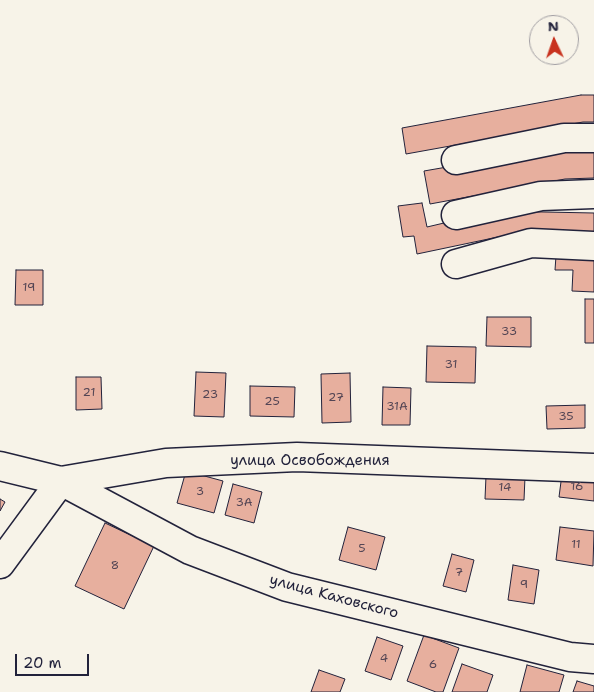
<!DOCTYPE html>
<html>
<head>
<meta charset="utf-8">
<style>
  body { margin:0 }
  #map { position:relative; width:594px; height:692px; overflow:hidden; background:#f7f3e8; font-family:"Shantell Sans",sans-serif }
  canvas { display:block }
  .north { position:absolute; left:529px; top:15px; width:50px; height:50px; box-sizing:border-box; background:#f7f3e8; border:1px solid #a29fa3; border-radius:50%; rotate:357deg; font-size:14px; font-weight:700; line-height:20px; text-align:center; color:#22223b }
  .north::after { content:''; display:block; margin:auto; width:18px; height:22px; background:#c8321e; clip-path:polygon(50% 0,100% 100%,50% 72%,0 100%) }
  .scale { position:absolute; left:15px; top:654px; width:74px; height:22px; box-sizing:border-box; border:2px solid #22223b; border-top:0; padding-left:6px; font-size:15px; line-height:18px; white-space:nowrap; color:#22223b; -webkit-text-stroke:4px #f7f3e8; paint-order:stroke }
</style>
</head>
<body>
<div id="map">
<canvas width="594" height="692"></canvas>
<div class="north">N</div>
<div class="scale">20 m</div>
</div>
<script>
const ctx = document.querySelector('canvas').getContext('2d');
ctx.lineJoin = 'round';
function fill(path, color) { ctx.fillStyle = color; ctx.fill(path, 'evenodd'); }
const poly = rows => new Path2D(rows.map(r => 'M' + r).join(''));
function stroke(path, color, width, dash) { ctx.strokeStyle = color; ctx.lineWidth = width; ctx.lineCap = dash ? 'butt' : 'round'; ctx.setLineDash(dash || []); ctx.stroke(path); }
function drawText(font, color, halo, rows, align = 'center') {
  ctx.font = font + ' "Shantell Sans",sans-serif'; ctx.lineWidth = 4.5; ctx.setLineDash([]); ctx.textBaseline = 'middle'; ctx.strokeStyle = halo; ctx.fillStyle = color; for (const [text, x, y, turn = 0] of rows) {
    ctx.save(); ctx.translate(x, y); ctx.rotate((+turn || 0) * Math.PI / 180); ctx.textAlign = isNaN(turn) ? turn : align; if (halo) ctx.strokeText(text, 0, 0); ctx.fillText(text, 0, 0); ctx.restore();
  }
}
const building = poly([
  [581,95,594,95,594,122,583,122,406,154,402,128,581,95],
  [562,147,594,147,594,178,565,179,430,204,424,171,562,147],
  [422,203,427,227,495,211,594,213,594,239,498,237,417,254,414,236,403,237,398,206,422,203],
  [556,256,594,257,594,292,572,291,573,270,555,270,556,256],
  [16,270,43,270,43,305,15,305,16,270],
  [585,299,594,299,594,343,585,343,585,299],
  [487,317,531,317,531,347,486,346,487,317],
  [427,346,476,347,475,383,426,382,427,346],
  [196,372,226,373,224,417,194,416,196,372],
  [350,373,351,422,322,423,321,374,350,373],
  [76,377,101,377,102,409,76,410,76,377],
  [250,386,295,387,294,417,250,416,250,386],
  [383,387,411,388,410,425,382,425,383,387],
  [585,405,585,428,547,429,546,406,585,405],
  [186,471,223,481,214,513,177,503,186,471],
  [562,474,594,477,594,501,559,497,562,474],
  [486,476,525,477,524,500,485,499,486,476],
  [233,484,262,492,254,523,225,515,233,484],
  [0,499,5,502,0,511,0,499],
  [105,523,154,546,124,609,75,586,105,523],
  [348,527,385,537,376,570,339,560,348,527],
  [560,527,594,531,593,566,556,560,560,527],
  [452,554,474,560,466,592,443,586,452,554],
  [513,565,539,570,534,604,508,600,513,565],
  [424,635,459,648,443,692,436,692,407,681,424,635],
  [377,637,403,646,391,680,365,671,377,637],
  [462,664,493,675,487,692,452,692,462,664],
  [527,665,564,675,559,692,520,692,527,665],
  [319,670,345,679,340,692,311,692,319,670],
  [577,681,594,686,594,692,573,692,577,681]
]);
fill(building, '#e7af9e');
stroke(building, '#22223b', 1);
const minor = poly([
  [456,160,564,138,594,138],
  [456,215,541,196,594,194],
  [456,264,531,243,594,246],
  [0,466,61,481,166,463,297,457,594,468],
  [61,481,190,550,287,587,570,657,594,659],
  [0,564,61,481]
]);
stroke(minor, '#22223b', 31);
stroke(minor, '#f7f3e8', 28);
drawText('12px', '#534554', null, [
  ["19",29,288],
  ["33",509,332],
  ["31",451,365],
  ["21",89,393],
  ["23",210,395],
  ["27",336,398],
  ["25",272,402],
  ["31А",397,407],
  ["35",566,417],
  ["16",577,487],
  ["14",505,488],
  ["3",200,492],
  ["3А",244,503],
  ["11",576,545],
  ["5",362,549],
  ["8",115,566],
  ["7",459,573],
  ["9",524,585],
  ["4",384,659],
  ["6",433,665]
]);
drawText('15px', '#22223b', '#f7f3e8', [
  ["улица Освобождения",310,461],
  ["улица Каховского",334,597,15]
]);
</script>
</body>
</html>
